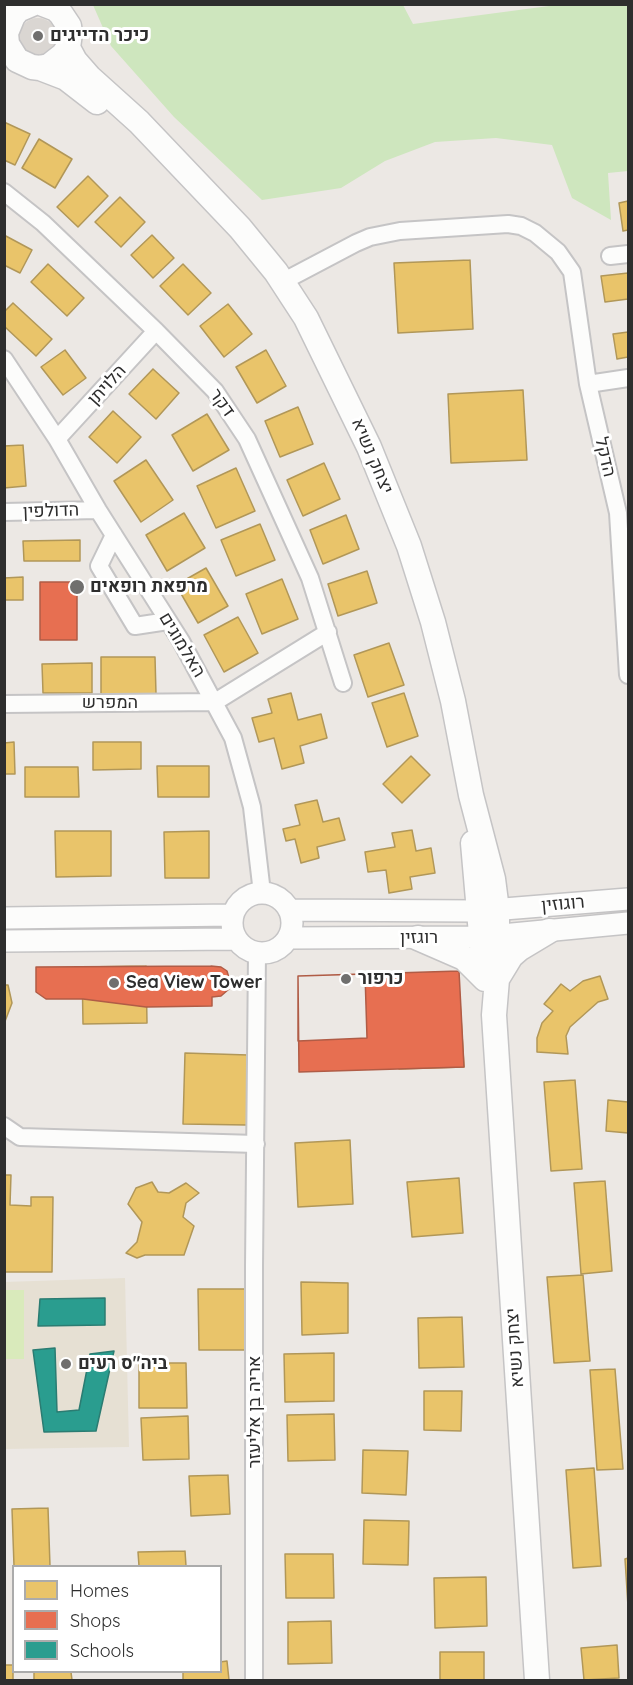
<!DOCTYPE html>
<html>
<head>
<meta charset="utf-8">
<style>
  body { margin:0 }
  #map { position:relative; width:633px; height:1685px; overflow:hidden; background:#ece8e4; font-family:Quicksand,sans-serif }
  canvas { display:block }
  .frame { position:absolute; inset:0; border:6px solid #2e2e2e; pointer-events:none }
  .legend { position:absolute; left:12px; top:1565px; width:210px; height:108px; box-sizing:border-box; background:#fff; border:2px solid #ababab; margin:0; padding:8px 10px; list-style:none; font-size:18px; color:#2e2e2e }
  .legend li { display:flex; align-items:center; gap:12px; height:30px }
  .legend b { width:30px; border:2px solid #ababab }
</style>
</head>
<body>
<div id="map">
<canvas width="633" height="1685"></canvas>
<div class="frame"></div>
<ul class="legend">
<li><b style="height:16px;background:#e9c46a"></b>Homes</li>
<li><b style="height:16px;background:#e76f51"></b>Shops</li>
<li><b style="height:16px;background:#2a9d8f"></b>Schools</li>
</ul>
</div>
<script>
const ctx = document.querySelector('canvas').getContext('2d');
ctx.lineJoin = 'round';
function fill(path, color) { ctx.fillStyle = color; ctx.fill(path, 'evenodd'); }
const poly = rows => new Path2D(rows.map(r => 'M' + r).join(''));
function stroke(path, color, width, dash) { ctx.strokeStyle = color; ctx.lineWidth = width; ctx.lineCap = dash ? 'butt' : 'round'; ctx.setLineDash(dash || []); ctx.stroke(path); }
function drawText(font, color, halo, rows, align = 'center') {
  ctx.font = font + ' Quicksand,Heebo,sans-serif'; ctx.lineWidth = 6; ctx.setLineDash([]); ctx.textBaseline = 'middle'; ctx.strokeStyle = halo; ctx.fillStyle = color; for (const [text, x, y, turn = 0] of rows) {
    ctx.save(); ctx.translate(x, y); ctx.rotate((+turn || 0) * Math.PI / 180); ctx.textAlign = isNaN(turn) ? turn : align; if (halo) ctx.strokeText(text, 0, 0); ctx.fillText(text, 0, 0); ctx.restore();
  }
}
fill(poly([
  [125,1278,129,1447,5,1449,4,1282]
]), '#e6e0d3');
fill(poly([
  [93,5,403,5,413,24,549,6,549,5,628,5,628,171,608,173,611,220,572,198,552,145,496,138,435,142,385,161,341,188,262,200,174,117,111,46]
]), '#cee6be');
fill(poly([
  [5,1290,24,1290,24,1359,5,1359]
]), '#d9eabb');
fill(poly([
  '19 37a19 19 0 1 1 38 0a19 19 0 1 1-38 0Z'
]), '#dad6d2');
const homes = poly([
  [4,122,30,134,15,165,4,160,4,122],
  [39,139,72,159,55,188,22,168,39,139],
  [88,176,108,196,78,227,57,207,88,176],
  [120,197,145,222,121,247,95,222,120,197],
  [628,201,628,230,623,231,619,203,628,201],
  [4,235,32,250,20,273,4,265,4,235],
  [152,235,174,258,153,278,131,255,152,235],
  [470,260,473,329,398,333,394,263,470,260],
  [48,264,84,298,67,316,31,282,48,264],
  [183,264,211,293,188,315,160,286,183,264],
  [628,273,628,299,605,302,601,276,628,273],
  [13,303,52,339,36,356,4,326,4,312,13,303],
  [228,304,252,334,224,357,200,326,228,304],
  [628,332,628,357,617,359,613,334,628,332],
  [65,350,86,378,63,395,41,367,65,350],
  [266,350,286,386,257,403,236,367,266,350],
  [153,369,179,393,156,419,129,394,153,369],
  [523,390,527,460,451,463,448,394,523,390],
  [298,407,313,444,280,457,265,421,298,407],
  [113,411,141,437,117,463,89,437,113,411],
  [207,414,229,450,193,471,172,435,207,414],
  [23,445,26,486,4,488,4,446,23,445],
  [146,460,173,500,141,522,114,481,146,460],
  [324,463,340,499,303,516,287,480,324,463],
  [236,468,255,511,216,528,197,486,236,468],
  [184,513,205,548,167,571,146,535,184,513],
  [346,515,359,549,323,564,310,530,346,515],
  [260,524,275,560,236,576,221,540,260,524],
  [80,540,80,561,24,561,23,541,80,540],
  [206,568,228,606,198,623,176,585,206,568],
  [367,571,377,603,338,616,328,584,367,571],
  [23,577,23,600,4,600,4,578,23,577],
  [282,579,298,619,262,634,246,594,282,579],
  [238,617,258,653,224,672,204,635,238,617],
  [389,643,404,685,368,697,354,655,389,643],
  [101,657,155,657,156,694,101,694,101,657],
  [92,663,92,693,43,693,42,664,92,663],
  [291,693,298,720,321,714,327,738,300,746,304,763,282,769,274,738,259,742,252,718,272,713,268,699,291,693],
  [404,693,418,736,387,747,372,703,404,693],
  [14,742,15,774,4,774,4,743,14,742],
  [93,742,141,742,141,769,93,770,93,742],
  [411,756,430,775,402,803,383,784,411,756],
  [157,766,209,766,209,797,158,797,157,766],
  [25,767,78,767,79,797,25,797,25,767],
  [317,800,323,822,339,818,345,840,317,847,319,858,301,863,295,839,286,841,283,829,300,825,295,805,317,800],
  [412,830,416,851,431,848,435,873,410,877,412,889,389,893,386,870,368,872,365,852,395,847,392,833,412,830],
  [55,831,111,831,111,876,56,877,55,831],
  [209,831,209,878,165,878,164,832,209,831],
  [146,966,147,1023,83,1024,82,967,146,966],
  [600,976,608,999,598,1002,570,1027,566,1036,568,1054,537,1052,537,1038,542,1023,553,1011,544,1004,561,984,570,991,583,981,600,976],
  [4,985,8,985,12,1003,4,1024,4,985],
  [460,1001,464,1067,399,1069,395,1004,460,1001],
  [185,1053,248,1055,247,1125,183,1124,185,1053],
  [575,1080,582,1169,551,1171,544,1082,575,1080],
  [608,1100,628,1102,628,1133,606,1131,608,1100],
  [350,1140,353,1204,298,1207,295,1143,350,1140],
  [4,1175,11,1175,10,1205,31,1206,31,1197,53,1197,52,1272,4,1272,4,1175],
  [459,1178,463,1233,412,1237,407,1182,459,1178],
  [605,1181,612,1271,581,1274,574,1183,605,1181],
  [152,1182,158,1192,169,1193,186,1183,199,1193,186,1203,183,1217,194,1226,184,1255,145,1255,137,1258,126,1253,137,1242,142,1222,128,1204,136,1188,152,1182],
  [583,1275,590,1361,554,1363,547,1277,583,1275],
  [301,1282,348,1283,348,1333,302,1335,301,1282],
  [198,1289,246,1289,246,1350,199,1350,198,1289],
  [462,1317,464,1367,419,1368,418,1318,462,1317],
  [334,1353,334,1401,285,1402,284,1354,334,1353],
  [139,1363,186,1363,187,1408,139,1408,139,1363],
  [615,1369,623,1469,597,1470,590,1370,615,1369],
  [424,1391,462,1391,461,1431,424,1430,424,1391],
  [334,1414,335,1460,288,1461,287,1415,334,1414],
  [188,1416,189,1459,143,1460,141,1418,188,1416],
  [363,1450,408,1451,406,1495,362,1493,363,1450],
  [594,1468,601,1566,573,1568,566,1470,594,1468],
  [228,1475,230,1514,191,1516,189,1476,228,1475],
  [48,1508,50,1566,14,1566,12,1509,48,1508],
  [364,1520,409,1521,408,1565,363,1564,364,1520],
  [185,1551,186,1566,139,1566,138,1552,185,1551],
  [285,1554,333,1554,334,1598,286,1598,285,1554],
  [628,1558,628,1606,625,1559,628,1558],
  [486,1577,487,1626,435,1628,434,1578,486,1577],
  [331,1621,332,1663,288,1664,288,1622,331,1621],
  [617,1645,619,1678,584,1680,581,1648,617,1645],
  [440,1652,484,1652,484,1680,440,1680,440,1652],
  [227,1661,229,1680,183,1680,183,1672,220,1672,220,1662,227,1661],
  [4,1665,13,1665,13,1680,4,1680,4,1665],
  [34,1672,71,1672,72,1680,34,1680,34,1672]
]);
fill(homes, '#e9c46a');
stroke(homes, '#b19758', 1.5);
const shops = poly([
  [40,582,77,582,77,640,40,640,40,582],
  [211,966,221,967,227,971,229,978,229,989,221,996,212,997,212,1006,146,1007,83,999,46,999,36,992,36,967,211,966],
  [459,971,464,1067,299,1072,298,976,459,971],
  [365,974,367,1038,298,1041,298,976,365,974]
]);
fill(shops, '#e76f51');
stroke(shops, '#b05c46', 1.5);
const schools = poly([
  [105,1298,105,1325,38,1326,40,1299,105,1298],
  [55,1348,57,1412,79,1410,90,1354,114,1351,96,1431,44,1432,33,1350,55,1348]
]);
fill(schools, '#2a9d8f');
stroke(schools, '#2b7c72', 1.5);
const minor = poly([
  [4,192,43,223,156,331,215,391,247,439,310,578,343,683],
  [610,256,628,254],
  [282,282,356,243,370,237,400,231,508,224,521,226,535,233,558,252,572,272,588,384,618,513,628,675],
  [4,359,57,439,98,510,181,641,233,738,252,807,262,893],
  [588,384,628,378],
  [57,439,156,331],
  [4,512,98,510],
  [114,535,99,566,135,626,168,621],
  [4,704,215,702,328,632],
  [4,1126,20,1137,256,1144],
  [254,1680,254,1266,257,953]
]);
const tertiary = poly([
  '232 923a30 30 0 1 1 60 0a30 30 0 1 1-60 0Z',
  [289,910,479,911,628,899],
  [4,918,233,915],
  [288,938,481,937,628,923],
  [4,941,236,939]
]);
const secondary = poly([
  [32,4,18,10,13,16,6,33,7,44,17,60,32,67,40,68,49,66,63,55,68,48,70,33,69,26,61,14,56,9,43,4],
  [68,48,75,61,89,77,139,122,240,228,276,272,306,318,369,447,409,546,433,622,453,701,471,795,493,879,497,910,497,979,494,1015,537,1680],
  [40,68,66,78,97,102],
  [473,843,483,957],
  [418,938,464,958,485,979],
  [497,979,511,956,519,949,549,931]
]);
stroke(minor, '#c5c4c5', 20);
stroke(tertiary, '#c5c4c5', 24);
stroke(secondary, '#c5c4c5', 27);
stroke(minor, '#fcfcfb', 16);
stroke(tertiary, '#fcfcfb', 21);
stroke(secondary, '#fcfcfb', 24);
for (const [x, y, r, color] of [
  [38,36,6,"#706f6e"],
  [77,587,8,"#706f6e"],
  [346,979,6,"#706f6e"],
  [114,983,6,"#706f6e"],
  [66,1364,6,"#706f6e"]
]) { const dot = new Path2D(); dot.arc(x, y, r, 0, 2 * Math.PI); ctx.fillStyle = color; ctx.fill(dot); stroke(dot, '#fff', 2); }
drawText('bold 18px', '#2e2e2e', '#fff', [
  ["כיכר הדייגים",50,36],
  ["מרפאת רופאים",90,587],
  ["כרפור",358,979],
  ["Sea View Tower",126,983],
  ["ביה\"ס רעים",78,1364]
], 'left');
drawText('18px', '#2e2e2e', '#fff', [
  ["הלויתן",107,385,-48],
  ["דקר",222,403,54],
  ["יצחק נשיא",372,456,67],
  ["הדקל",605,457,77],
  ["הדולפין",51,511,-2],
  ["האלמוגים",182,645,59],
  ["המפרש",110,703],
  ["רוגוזין",563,904,-5],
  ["רוגזין",419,938],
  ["יצחק נשיא",515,1348,-94],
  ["אריה בן אליעזר",255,1412,-90]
]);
</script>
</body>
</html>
